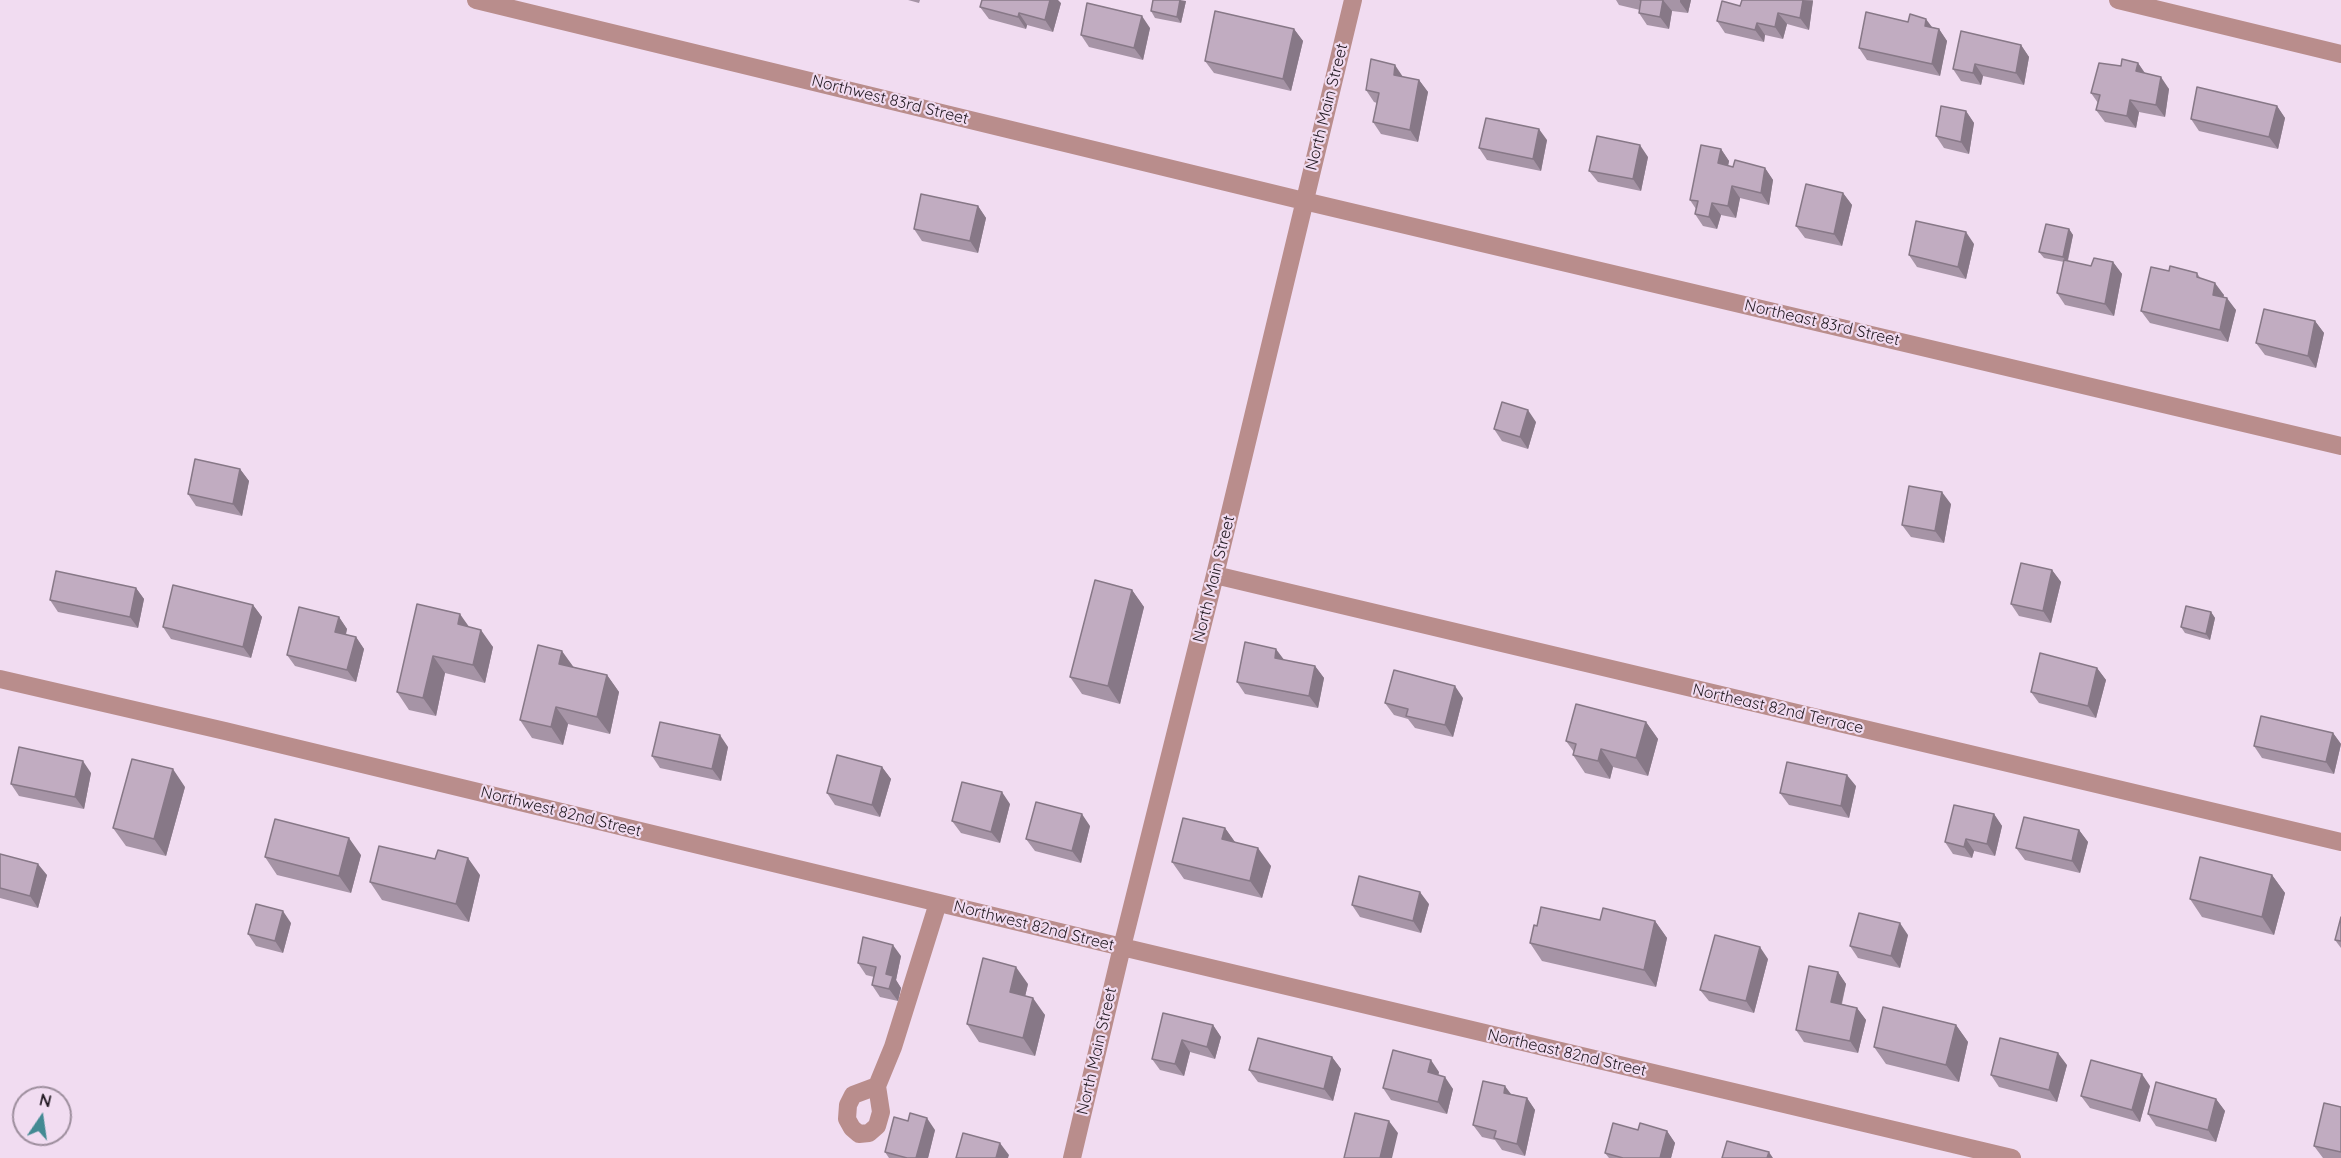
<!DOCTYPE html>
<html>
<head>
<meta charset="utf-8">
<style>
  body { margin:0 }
  #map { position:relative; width:2341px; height:1158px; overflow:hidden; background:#f1dcf1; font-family:Quicksand,sans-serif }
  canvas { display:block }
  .north { position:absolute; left:12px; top:1086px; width:60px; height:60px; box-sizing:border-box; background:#f1dcf1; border:2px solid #9d8e9d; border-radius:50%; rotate:13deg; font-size:16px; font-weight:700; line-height:24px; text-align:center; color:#201820 }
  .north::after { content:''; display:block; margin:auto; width:21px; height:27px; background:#438a93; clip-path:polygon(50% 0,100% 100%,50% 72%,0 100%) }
</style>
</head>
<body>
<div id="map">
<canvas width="2341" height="1158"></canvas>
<div class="north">N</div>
</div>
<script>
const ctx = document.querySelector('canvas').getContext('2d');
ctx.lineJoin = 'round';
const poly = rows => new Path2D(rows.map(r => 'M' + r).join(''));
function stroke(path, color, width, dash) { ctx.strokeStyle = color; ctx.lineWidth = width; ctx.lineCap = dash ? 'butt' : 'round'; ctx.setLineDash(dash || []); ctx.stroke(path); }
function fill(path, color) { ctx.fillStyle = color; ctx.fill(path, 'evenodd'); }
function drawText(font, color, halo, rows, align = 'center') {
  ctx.font = font + ' Quicksand,sans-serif'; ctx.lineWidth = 4.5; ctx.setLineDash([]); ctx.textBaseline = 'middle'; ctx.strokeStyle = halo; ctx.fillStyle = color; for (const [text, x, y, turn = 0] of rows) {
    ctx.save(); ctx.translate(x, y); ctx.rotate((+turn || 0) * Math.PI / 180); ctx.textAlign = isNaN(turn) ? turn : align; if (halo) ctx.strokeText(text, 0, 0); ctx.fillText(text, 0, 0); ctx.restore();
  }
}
stroke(poly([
  [476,0,1304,201,2341,446],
  [2118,0,2341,54],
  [1215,575,2341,842],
  [0,679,225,731,1122,947,2012,1158],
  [877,1086,881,1112,877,1126,869,1133,859,1134,852,1128,847,1119,848,1105,853,1095,877,1086,893,1047,938,903],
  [1072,1158,1122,947,1215,575,1353,0]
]), '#b98d8c', 18);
fill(poly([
  [908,0,920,0,919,3],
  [1616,0,1691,0,1688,13,1672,11,1669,29,1647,25,1639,13,1640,10,1619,5],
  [1742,0,1813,0,1809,30,1787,24,1783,39,1765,35,1764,42,1725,33,1717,21,1740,6],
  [1186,1,1181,23,1155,18,1151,11],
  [1061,3,1053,32,1027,25,1026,29,989,19,980,7],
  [1932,27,1939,29,1947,41,1940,76,1867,60,1859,48],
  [1150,28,1143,60,1089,47,1081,35],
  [1294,29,1303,41,1291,91,1214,73,1205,61],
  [2021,45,2029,57,2024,85,1983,76,1981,85,1961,81,1953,69],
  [2138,63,2145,73,2169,89,2165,117,2139,112,2136,128,2105,122,2096,110,2098,103,2091,93,2121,66],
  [1403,77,1419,80,1428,92,1418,142,1381,134,1373,122,1377,103,1374,102,1366,90],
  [2277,106,2285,118,2278,149,2199,131,2191,119],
  [1966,111,1974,123,1969,154,1944,148,1936,136],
  [1547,140,1541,171,1487,160,1479,148],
  [1721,149,1729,161,1728,166,1765,168,1773,180,1769,205,1740,198,1736,218,1721,215,1717,229,1703,226,1695,214,1696,209,1690,200],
  [1648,157,1641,191,1598,182,1589,171],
  [1843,193,1852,205,1842,246,1805,238,1796,226],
  [978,206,986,218,978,253,922,241,914,229],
  [2069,229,2073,235,2068,261,2091,266,2113,262,2122,274,2114,316,2065,305,2057,293,2064,262,2044,258,2039,252],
  [1974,244,1966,279,1917,267,1909,255],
  [2169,271,2197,273,2201,279,2224,295,2223,297,2236,310,2228,342,2150,323,2141,311],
  [2315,321,2324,333,2316,368,2265,355,2256,343],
  [1536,422,1528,449,1502,441,1494,429],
  [240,469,249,481,242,516,196,506,188,494],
  [1951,504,1944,543,1911,537,1902,525],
  [2052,570,2061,582,2051,623,2019,616,2011,604],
  [136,588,144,599,138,628,58,612,50,600],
  [1132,590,1144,607,1120,704,1082,694,1070,677],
  [417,604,469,627,493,647,485,683,445,673,436,716,409,710,397,692],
  [253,605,262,617,251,658,171,639,163,627],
  [2211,612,2215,618,2210,640,2185,633,2181,627],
  [339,617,347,629,346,635,356,637,364,649,356,682,295,666,287,655],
  [1315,666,1324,678,1318,708,1245,694,1237,682],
  [573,667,607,675,619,692,610,734,568,724,563,745,532,738,520,720],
  [2097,668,2106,680,2096,718,2039,703,2031,692],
  [1463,698,1453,737,1415,728,1408,719,1394,715,1385,703],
  [1646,722,1658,739,1648,776,1613,767,1610,779,1585,773,1573,755,1574,752,1566,741],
  [2333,733,2341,744,2334,774,2262,758,2254,746],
  [728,747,721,781,660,768,652,756],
  [882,767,891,779,880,817,835,805,827,793],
  [91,773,84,809,19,796,11,784],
  [1856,786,1849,818,1789,805,1780,793],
  [185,787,166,856,126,846,113,828],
  [1010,804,1000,843,961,833,952,821],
  [1994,814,2002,826,1995,856,1974,851,1972,858,1953,854,1945,842],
  [1090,826,1081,863,1035,851,1026,839],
  [1225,828,1235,842,1271,866,1262,898,1184,879,1172,862],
  [2079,830,2088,842,2080,873,2025,860,2016,848],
  [0,854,47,875,38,908,0,898],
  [361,855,351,893,277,875,265,857],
  [480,875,469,922,382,900,370,882],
  [2272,875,2285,893,2274,935,2202,917,2190,899],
  [1429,904,1421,933,1360,917,1352,905],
  [2341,917,2341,948,2335,940],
  [1600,920,1655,921,1667,938,1656,987,1542,961,1530,943,1537,926],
  [291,923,283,953,256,946,248,934],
  [1908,935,1900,968,1858,958,1850,946],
  [901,956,896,980,901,988,898,1001,880,997,872,985,874,977,866,975,858,963],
  [1768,959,1754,1013,1709,1001,1700,990],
  [1838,972,1846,984,1842,1004,1857,1008,1866,1020,1858,1053,1804,1042,1796,1030],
  [1028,984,1025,996,1045,1015,1035,1056,979,1042,967,1024],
  [1163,1013,1213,1025,1221,1037,1215,1059,1190,1052,1184,1076,1160,1070,1152,1059],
  [1956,1025,1968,1042,1959,1082,1886,1064,1874,1047],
  [1332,1057,1341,1069,1333,1101,1258,1082,1249,1070],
  [2067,1065,2057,1102,1999,1087,1991,1075],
  [1439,1072,1438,1075,1453,1089,1447,1114,1391,1100,1383,1088],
  [2150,1086,2140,1122,2090,1108,2081,1096],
  [1511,1094,1527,1098,1535,1110,1525,1156,1502,1150,1495,1140,1482,1137,1473,1125],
  [2216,1099,2225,1111,2216,1142,2156,1126,2148,1114],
  [2341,1107,2341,1158,2323,1158,2314,1146],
  [935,1130,928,1158,889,1158,885,1152],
  [1638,1130,1667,1131,1675,1143,1671,1158,1609,1158,1605,1153]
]), '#a694a6');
fill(poly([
  [1050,0,1058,0,1061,3,1053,32,1045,20],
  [1180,0,1186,1,1181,23,1177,17],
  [1663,0,1672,11,1669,29,1660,17],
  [1680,0,1691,0,1688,13,1680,2],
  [1803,0,1813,1,1809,30,1800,18],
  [1019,13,1027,25,1026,29,1018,17],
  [1778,13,1787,24,1783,39,1775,27],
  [1142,16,1150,28,1143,60,1134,48],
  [1926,19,1935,31,1925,26],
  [1757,23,1765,35,1764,42,1755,30],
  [1294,29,1303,41,1291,91,1283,79],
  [1939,29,1947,41,1940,76,1932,64],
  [2021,45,2029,57,2024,85,2016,73],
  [2138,63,2146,75,2136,71],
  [1975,64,1983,76,1981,85,1973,73],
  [1395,65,1403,77,1394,75],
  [2161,77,2169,89,2165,117,2156,105],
  [1419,80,1428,92,1418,142,1410,130],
  [2130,100,2139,112,2136,128,2127,116],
  [2277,106,2285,118,2278,149,2269,137],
  [1966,111,1974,123,1969,154,1961,142],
  [1539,129,1547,140,1541,171,1533,159],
  [1640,145,1648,157,1641,191,1633,179],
  [1721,149,1729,161,1726,175,1718,163],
  [1765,168,1773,180,1769,205,1761,193],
  [1732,186,1740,198,1736,218,1728,206],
  [1843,193,1852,205,1842,246,1834,234],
  [1712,203,1721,215,1717,229,1709,217],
  [978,206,986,218,978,253,970,241],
  [2069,229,2073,235,2067,263,2063,257],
  [1966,232,1974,244,1966,279,1958,267],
  [2113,262,2122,274,2114,316,2105,304],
  [2215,283,2224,295,2221,306,2213,295],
  [2227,298,2236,310,2228,342,2220,330],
  [2315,321,2324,333,2316,368,2308,356],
  [1528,410,1536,422,1528,449,1520,437],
  [240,469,249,481,242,516,233,504],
  [1942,492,1951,504,1944,543,1935,531],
  [2052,570,2061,582,2051,623,2043,611],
  [136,588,144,599,138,628,130,617],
  [1132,590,1144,607,1120,704,1108,686],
  [253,605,262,617,251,658,243,647],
  [2211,612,2215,618,2210,640,2206,634],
  [460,614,472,631,458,624],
  [339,617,347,629,343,644,335,632],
  [481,630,493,647,485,683,473,665],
  [356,637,364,649,356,682,347,670],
  [1276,649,1285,661,1275,658],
  [562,651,575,669,559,664],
  [433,656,445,673,436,716,423,698],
  [1315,666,1324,678,1318,708,1309,696],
  [2097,668,2106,680,2096,718,2088,706],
  [607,675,619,692,610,734,597,717],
  [1455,686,1463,698,1453,737,1445,725],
  [556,707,568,724,563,745,551,727],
  [1646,722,1658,739,1648,776,1636,758],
  [2333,733,2341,744,2334,774,2326,762],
  [720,735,728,747,721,781,712,769],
  [1601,749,1613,767,1610,779,1598,761],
  [83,761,91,773,84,809,75,797],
  [882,767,891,779,880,817,872,805],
  [173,769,185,787,166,856,154,839],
  [1847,775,1856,786,1849,818,1841,806],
  [1002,792,1010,804,1000,843,991,832],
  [1082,814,1090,826,1081,863,1072,851],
  [1994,814,2002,826,1995,856,1987,844],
  [1225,828,1237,845,1222,839],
  [2079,830,2088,842,2080,873,2072,861],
  [349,838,361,855,351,893,339,876],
  [1966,839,1974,851,1972,858,1964,847],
  [1258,848,1271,866,1262,898,1250,881],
  [468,858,480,875,469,922,456,904],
  [38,864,47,875,38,908,30,896],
  [2272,875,2285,893,2274,935,2262,917],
  [1420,892,1429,904,1421,933,1413,921],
  [283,911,291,923,283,953,275,941],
  [1655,921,1667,938,1656,987,1644,970],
  [1900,923,1908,935,1900,968,1891,956],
  [893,945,901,956,896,980,901,988,898,1001,889,989,886,974],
  [1760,947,1768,959,1754,1013,1746,1001],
  [1016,967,1028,984,1022,1010,1010,992],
  [1838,972,1846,984,1839,1014,1831,1002],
  [1033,998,1045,1015,1035,1056,1023,1038],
  [1857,1008,1866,1020,1858,1053,1850,1041],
  [1213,1025,1221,1037,1215,1059,1207,1047],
  [1956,1025,1968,1042,1959,1082,1946,1065],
  [1182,1040,1190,1052,1184,1076,1175,1064],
  [2058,1053,2067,1065,2057,1102,2049,1090],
  [1332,1057,1341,1069,1333,1101,1324,1089],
  [1431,1060,1439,1072,1436,1084,1428,1072],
  [2142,1074,2150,1086,2140,1122,2132,1110],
  [1445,1077,1453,1089,1447,1114,1438,1102],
  [1505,1086,1514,1098,1504,1093],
  [1527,1098,1535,1110,1525,1156,1517,1144],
  [2216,1099,2225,1111,2216,1142,2208,1130],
  [927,1118,935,1130,928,1158,916,1158],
  [1389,1121,1398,1133,1392,1158,1380,1158],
  [1667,1131,1675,1143,1671,1158,1660,1158],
  [1000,1143,1009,1155,1008,1158,996,1158],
  [1769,1152,1773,1158,1767,1158]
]), '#877887');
const building = poly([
  [982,0,1050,0,1045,20,1019,13,1018,17,980,7,982,0],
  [1153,0,1180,0,1177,17,1151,11,1153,0],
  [1640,0,1663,0,1660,17,1639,13,1641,0,1640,0],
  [1742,0,1803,0,1800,18,1778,13,1775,27,1757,23,1755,30,1717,21,1722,1,1740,6,1742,0],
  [1087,3,1142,16,1134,48,1081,35,1087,3],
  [1215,11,1294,29,1283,79,1205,61,1215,11],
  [1866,12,1908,22,1910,14,1926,19,1925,26,1939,29,1932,64,1859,48,1866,12],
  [1961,31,2021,45,2016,73,1975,64,1973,73,1953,69,1961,31],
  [1371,59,1395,65,1394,75,1419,80,1410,130,1373,122,1379,93,1366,90,1371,59],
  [2122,59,2138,63,2136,71,2161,77,2156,105,2130,100,2127,116,2096,110,2100,95,2091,93,2099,63,2121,66,2122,59],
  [2197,87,2277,106,2269,137,2191,119,2197,87],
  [1941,106,1966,111,1961,142,1936,136,1941,106],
  [1486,118,1539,129,1533,159,1479,148,1486,118],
  [1597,136,1640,145,1633,179,1589,171,1597,136],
  [1701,145,1721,149,1718,163,1733,167,1735,160,1765,168,1761,193,1732,186,1728,206,1712,203,1709,217,1695,214,1698,201,1690,200,1701,145],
  [1806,184,1843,193,1834,234,1796,226,1806,184],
  [921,194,978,206,970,241,914,229,921,194],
  [1916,221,1966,232,1958,267,1909,255,1916,221],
  [2046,224,2069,229,2063,257,2039,252,2046,224],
  [2094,258,2113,262,2105,304,2057,293,2064,260,2091,266,2094,258],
  [2170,266,2197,273,2197,277,2215,283,2213,295,2227,298,2220,330,2141,311,2151,267,2169,271,2170,266],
  [2264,309,2315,321,2308,356,2256,343,2264,309],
  [1502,402,1528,410,1520,437,1494,429,1502,402],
  [195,459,240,469,233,504,188,494,195,459],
  [1909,486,1942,492,1935,531,1902,525,1909,486],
  [2021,563,2052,570,2043,611,2011,604,2021,563],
  [56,571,136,588,130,617,50,600,56,571],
  [1095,580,1132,590,1108,686,1070,677,1095,580],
  [173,585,253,605,243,647,163,627,173,585],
  [417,604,460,614,458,624,481,630,473,665,433,656,423,698,397,692,417,604],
  [2186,606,2211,612,2206,634,2181,627,2186,606],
  [299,607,339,617,335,632,356,637,347,670,287,655,299,607],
  [1245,642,1276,649,1275,658,1315,666,1309,696,1237,682,1245,642],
  [538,645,562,651,559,664,607,675,597,717,556,707,551,727,520,720,538,645],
  [2040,653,2097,668,2088,706,2031,692,2040,653],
  [1394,670,1455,686,1445,725,1406,716,1408,709,1385,703,1394,670],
  [1576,704,1646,722,1636,758,1601,749,1598,761,1573,755,1576,744,1566,741,1576,704],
  [2261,716,2333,733,2326,762,2254,746,2261,716],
  [660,722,720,735,712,769,652,756,660,722],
  [19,747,83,761,75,797,11,784,19,747],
  [837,755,882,767,872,805,827,793,837,755],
  [132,759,173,769,154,839,113,828,132,759],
  [1787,762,1847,775,1841,806,1780,793,1787,762],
  [962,782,1002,792,991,832,952,821,962,782],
  [1036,802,1082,814,1072,851,1026,839,1036,802],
  [1954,805,1994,814,1987,844,1966,839,1964,847,1945,842,1954,805],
  [2024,817,2079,830,2072,861,2016,848,2024,817],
  [1183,818,1225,828,1222,839,1258,848,1250,881,1172,862,1183,818],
  [275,819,349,838,339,876,265,857,275,819],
  [379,846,435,859,438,850,468,858,456,904,370,882,379,846],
  [0,854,38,864,30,896,0,888,0,854],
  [2200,857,2272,875,2262,917,2190,899,2200,857],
  [1359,876,1420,892,1413,921,1352,905,1359,876],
  [256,904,283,911,275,941,248,934,256,904],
  [1541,907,1600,920,1603,908,1655,921,1644,970,1530,943,1534,925,1537,926,1541,907],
  [1859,913,1900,923,1891,956,1850,946,1859,913],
  [2341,917,2341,941,2335,940,2341,917],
  [1715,935,1760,947,1746,1001,1700,990,1715,935],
  [863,937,893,945,886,974,893,976,889,989,872,985,876,967,858,963,863,937],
  [983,958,1016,967,1010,992,1033,998,1023,1038,967,1024,983,958],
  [1809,966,1838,972,1831,1002,1857,1008,1850,1041,1796,1030,1809,966],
  [1883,1007,1956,1025,1946,1065,1874,1047,1883,1007],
  [1163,1013,1213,1025,1207,1047,1182,1040,1175,1064,1152,1059,1163,1013],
  [1258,1038,1332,1057,1324,1089,1249,1070,1258,1038],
  [2000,1038,2058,1053,2049,1090,1991,1075,2000,1038],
  [1393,1050,1431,1060,1428,1072,1445,1077,1438,1102,1383,1088,1393,1050],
  [2091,1060,2142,1074,2132,1110,2081,1096,2091,1060],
  [1483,1081,1505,1086,1504,1093,1527,1098,1517,1144,1494,1138,1496,1131,1473,1125,1483,1081],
  [2156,1082,2216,1099,2208,1130,2148,1114,2156,1082],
  [2324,1103,2341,1107,2341,1152,2314,1146,2324,1103],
  [910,1113,927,1118,916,1158,907,1158,885,1152,894,1117,908,1121,910,1113],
  [1355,1113,1389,1121,1380,1158,1344,1158,1355,1113],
  [1613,1123,1638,1130,1640,1123,1667,1131,1660,1158,1623,1158,1605,1153,1613,1123],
  [963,1133,1000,1143,996,1158,956,1158,963,1133],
  [1727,1141,1769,1152,1767,1158,1722,1158,1727,1141]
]);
fill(building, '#c1acc1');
stroke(building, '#877887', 1.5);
drawText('16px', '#201820', '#f1dcf1', [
  ["Northwest 83rd Street",890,100,14],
  ["North Main Street",1327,107,-76],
  ["Northeast 83rd Street",1822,323,13],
  ["North Main Street",1214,579,-76],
  ["Northeast 82nd Terrace",1778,709,13],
  ["Northwest 82nd Street",561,812,14],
  ["Northwest 82nd Street",1034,926,14],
  ["North Main Street",1097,1051,-77],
  ["Northeast 82nd Street",1567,1053,13]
]);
</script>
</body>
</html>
